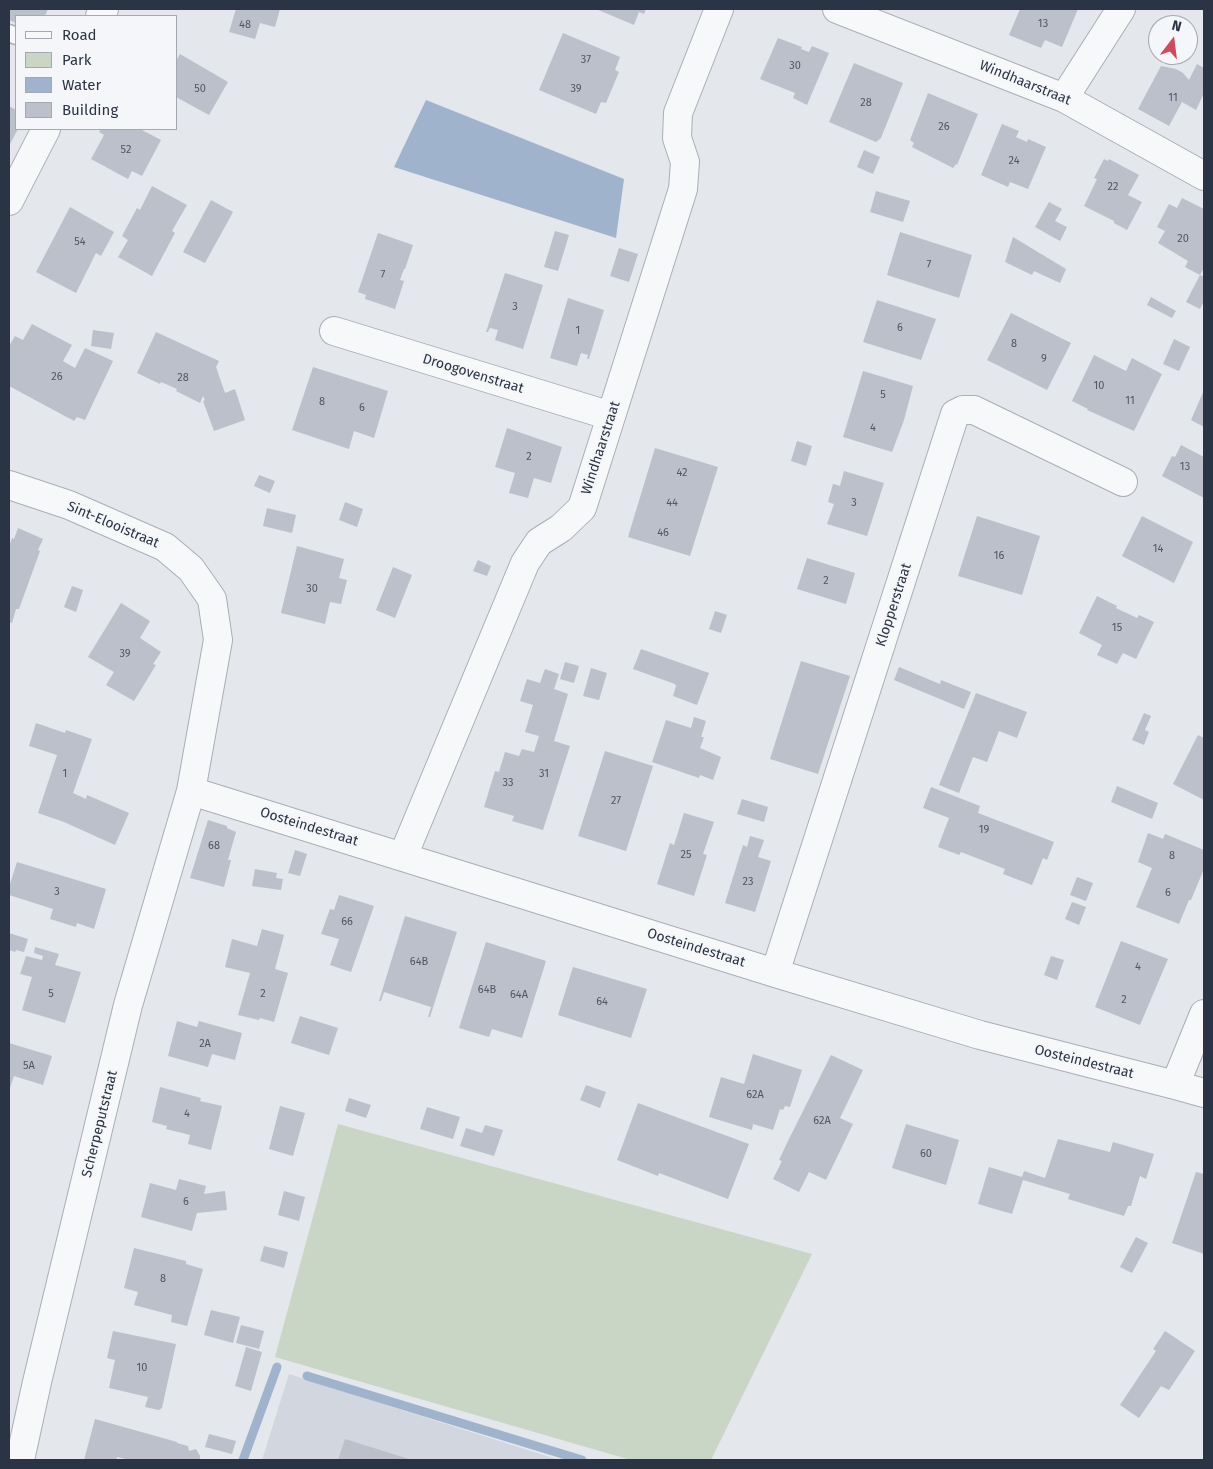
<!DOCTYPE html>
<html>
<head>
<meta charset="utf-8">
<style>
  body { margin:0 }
  #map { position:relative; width:1213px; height:1469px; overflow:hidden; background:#e4e7ec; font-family:"Fira Sans",sans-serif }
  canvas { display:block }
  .frame { position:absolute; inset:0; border:10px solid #2b3445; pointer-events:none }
  .legend { position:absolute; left:15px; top:15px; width:162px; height:115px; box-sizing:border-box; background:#f4f6f9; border:1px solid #a4a8b1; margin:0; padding:6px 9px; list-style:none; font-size:15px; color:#2b3445 }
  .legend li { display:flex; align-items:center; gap:10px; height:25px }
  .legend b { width:25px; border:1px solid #a4a8b1 }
  .north { position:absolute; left:1148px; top:15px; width:50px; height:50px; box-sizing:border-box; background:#f4f6f9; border:1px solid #a4a8b1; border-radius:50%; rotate:15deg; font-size:14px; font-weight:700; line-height:20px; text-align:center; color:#2b3445 }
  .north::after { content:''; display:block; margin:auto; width:18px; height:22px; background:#d1495b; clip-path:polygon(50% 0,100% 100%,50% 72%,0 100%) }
</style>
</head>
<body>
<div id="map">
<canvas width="1213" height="1469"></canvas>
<div class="frame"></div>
<ul class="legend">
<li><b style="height:6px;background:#f7f8fa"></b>Road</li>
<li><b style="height:14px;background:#c9d6c5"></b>Park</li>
<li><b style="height:14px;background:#9fb4cc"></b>Water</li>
<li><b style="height:14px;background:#bbc0ca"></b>Building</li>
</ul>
<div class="north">N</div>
</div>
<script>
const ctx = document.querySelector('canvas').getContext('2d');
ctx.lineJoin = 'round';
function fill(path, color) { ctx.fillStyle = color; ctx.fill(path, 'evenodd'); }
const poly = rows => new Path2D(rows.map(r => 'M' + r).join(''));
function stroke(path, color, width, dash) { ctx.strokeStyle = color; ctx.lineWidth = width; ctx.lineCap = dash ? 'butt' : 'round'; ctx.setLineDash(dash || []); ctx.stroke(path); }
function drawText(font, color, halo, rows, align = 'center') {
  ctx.font = font + ' "Fira Sans",sans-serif'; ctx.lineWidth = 4; ctx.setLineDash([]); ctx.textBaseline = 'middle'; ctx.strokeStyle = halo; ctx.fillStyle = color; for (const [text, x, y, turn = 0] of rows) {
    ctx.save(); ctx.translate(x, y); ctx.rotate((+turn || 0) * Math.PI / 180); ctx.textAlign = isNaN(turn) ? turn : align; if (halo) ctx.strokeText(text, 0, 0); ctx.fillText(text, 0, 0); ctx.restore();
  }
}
fill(poly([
  [289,1374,559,1460,262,1460]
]), '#d2d6de');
fill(poly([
  [338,1124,812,1254,711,1460,631,1460,275,1357]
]), '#c9d6c5');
fill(poly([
  [426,100,624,179,616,238,394,167]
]), '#9fb4cc');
stroke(poly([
  [307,1376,582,1460],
  [243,1460,277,1367]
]), '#9fb4cc', 9);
fill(poly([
  [9,9,48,9,45,16,16,16,16,23,9,20],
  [236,9,280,9,275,27,260,23,255,39,229,32],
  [596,9,646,9,644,14,639,12,634,25],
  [1020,9,1078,9,1062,47,1045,40,1041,48,1009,35],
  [563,33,620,57,615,70,619,72,606,103,601,102,596,114,539,90],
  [778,38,802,47,801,49,809,52,812,46,829,53,807,105,793,98,795,93,760,79],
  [180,54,228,82,209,115,176,97,176,61],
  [854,63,903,83,881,138,876,142,829,122],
  [1197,64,1204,68,1204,93,1196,110,1182,102,1169,126,1138,109,1161,66,1176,69,1183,73,1189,80],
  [928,93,978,114,957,165,956,164,953,168,912,147,914,143,910,140],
  [9,106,16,110,16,129,18,129,9,146],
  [1002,124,1019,131,1016,137,1027,142,1028,139,1046,147,1028,189,1010,182,1008,187,981,175],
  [101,129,140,129,161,140,142,176,132,171,128,179,91,159,104,135,99,132],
  [864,150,880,157,873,174,857,167],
  [1104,159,1108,161,1109,159,1139,175,1128,195,1142,202,1127,230,1114,223,1114,221,1084,206,1097,179,1094,178],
  [152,186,187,205,172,231,175,233,152,276,118,257,128,240,122,236,137,208,140,210],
  [876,191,910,201,903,222,870,212],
  [1182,198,1204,209,1204,268,1200,275,1185,267,1188,261,1158,243,1165,231,1157,227,1169,204,1177,208],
  [211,200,233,212,205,263,183,252],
  [1049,202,1062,209,1055,221,1067,227,1060,241,1035,227],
  [70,207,114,232,101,256,96,253,76,293,36,272],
  [555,231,569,235,558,271,544,267],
  [900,232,972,255,959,298,887,275],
  [378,233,413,245,405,269,404,269,400,280,404,281,395,309,365,299,366,295,358,292],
  [1013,237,1066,269,1060,283,1034,271,1032,275,1005,262],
  [619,248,638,254,629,282,610,276],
  [505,273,543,285,523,349,495,340,498,330,490,328,488,332,486,332],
  [1200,275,1204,277,1204,301,1200,309,1186,302],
  [1151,297,1176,311,1172,318,1147,305],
  [568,298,604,310,589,359,587,359,588,355,581,353,577,366,550,358],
  [877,300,936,319,921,360,863,342],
  [1011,313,1071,343,1047,390,987,360],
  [32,324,72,345,63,361,75,368,85,348,113,361,85,420,77,417,74,421,9,386,9,346,15,336,23,340],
  [93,330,114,333,111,349,91,346],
  [156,332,219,361,216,367,225,393,235,389,245,420,214,431,203,401,205,400,203,396,200,403,176,391,177,389,161,382,160,384,137,373],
  [1174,339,1190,347,1179,371,1163,364],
  [1094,355,1126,371,1132,358,1162,374,1134,431,1087,410,1088,409,1072,401],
  [313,367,388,391,374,438,354,431,349,449,292,430],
  [863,371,913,386,904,420,892,452,843,437],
  [1204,390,1204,427,1191,420],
  [507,428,562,447,551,483,534,478,528,498,509,493,515,473,495,467],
  [797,441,812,446,806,466,791,461],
  [1181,445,1204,457,1204,498,1162,476,1172,456,1175,457],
  [655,448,718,467,690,556,628,537],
  [844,471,884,483,867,536,827,524,834,504,828,502,833,484,840,486],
  [259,475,275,481,270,493,254,486],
  [345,502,363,509,357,527,339,520],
  [267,508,296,515,292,533,263,526],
  [977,516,1040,536,1022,595,958,576],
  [1142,516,1193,542,1174,583,1122,556],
  [18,528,43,539,38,550,40,551,19,609,16,609,12,623,9,622,9,546,12,538,14,539],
  [297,546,344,559,339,578,347,580,341,604,330,602,325,624,281,613],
  [807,558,855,573,846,604,797,589],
  [478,560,491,566,487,576,473,571],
  [393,567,412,575,395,618,376,610],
  [72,586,83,590,76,612,64,607],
  [1097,596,1117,606,1116,608,1137,618,1139,615,1154,622,1136,659,1123,653,1117,664,1097,655,1102,645,1079,633],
  [121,603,150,621,140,638,161,652,153,664,156,665,134,701,106,685,114,672,88,657],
  [715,611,727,615,721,633,709,629],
  [641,649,709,673,697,705,673,696,676,686,675,684,633,669],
  [801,661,850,676,818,774,770,759],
  [565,662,579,666,574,683,560,679],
  [899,667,940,684,941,680,971,692,964,709,894,680],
  [591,668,607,673,599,700,583,696],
  [545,669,559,674,554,689,568,694,554,741,570,746,543,830,512,821,514,816,484,807,495,771,499,772,505,752,519,756,522,749,534,752,539,736,525,732,533,705,520,701,527,679,540,683],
  [976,693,1027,712,1017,738,999,731,987,762,973,757,959,793,939,785],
  [1144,713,1151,716,1145,730,1149,732,1144,745,1132,740],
  [694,717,706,721,701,737,704,737,700,748,721,757,713,780,700,775,699,778,652,762,666,720,691,728],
  [36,723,65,733,66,730,92,739,73,793,86,799,87,795,129,813,115,845,64,822,38,813,57,755,29,746],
  [1198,735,1204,738,1204,800,1173,784],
  [605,751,653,766,626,851,578,836],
  [1117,786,1158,803,1152,819,1111,802],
  [931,787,980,806,978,813,1054,842,1047,860,1043,858,1032,885,1003,874,1005,869,961,852,959,855,938,847,949,818,923,808],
  [742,799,768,807,764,822,737,814],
  [684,813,714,822,703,854,707,855,694,896,657,884,670,843,674,845],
  [208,820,227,826,227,828,236,832,228,860,231,860,224,887,190,878],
  [1148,833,1163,839,1165,834,1204,850,1204,869,1191,900,1189,900,1179,924,1136,907,1152,868,1138,862],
  [750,836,764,840,758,857,771,861,755,912,725,903,743,845,747,847],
  [295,850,307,854,300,876,288,873],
  [17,862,106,889,94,929,77,923,76,927,50,919,53,909,9,895,9,887],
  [255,869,277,873,276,878,283,879,281,890,252,886],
  [1077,877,1093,883,1086,901,1070,895],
  [339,895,374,906,351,972,330,965,339,939,321,934,330,909,334,910],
  [1072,902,1086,907,1079,925,1065,919],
  [405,916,457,932,430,1017,428,1017,431,1007,384,992,381,1001,379,1001],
  [262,929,284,935,275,969,288,973,274,1022,260,1018,259,1020,238,1015,250,973,225,967,232,939,257,946],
  [9,933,28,939,24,952,16,950,15,952,9,950],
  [1121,941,1168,959,1140,1025,1095,1007],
  [486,942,546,961,522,1038,492,1029,489,1037,459,1028],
  [35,947,59,954,55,965,81,972,65,1023,22,1010,32,977,20,974,26,956,42,960,43,956,34,953],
  [1051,956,1064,960,1057,980,1044,975],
  [573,967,647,989,631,1038,558,1015],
  [300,1016,338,1028,329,1055,291,1043],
  [177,1021,197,1027,199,1021,242,1033,235,1060,212,1054,208,1067,168,1056],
  [9,1043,52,1056,43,1085,14,1076,9,1091],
  [753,1054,802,1070,790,1107,785,1106,783,1110,780,1109,773,1130,753,1124,752,1130,709,1117,721,1077,744,1084],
  [831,1055,863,1070,840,1118,853,1124,826,1180,809,1172,799,1192,773,1179,782,1161,779,1160,786,1145],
  [586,1085,606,1092,600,1108,580,1100],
  [160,1087,201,1098,200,1101,222,1106,211,1150,188,1144,190,1135,166,1129,167,1126,152,1122],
  [349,1098,371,1105,366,1118,345,1111],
  [638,1103,749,1144,728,1199,659,1173,658,1176,617,1160],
  [280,1106,305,1113,293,1156,269,1149],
  [427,1107,460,1117,453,1139,420,1129],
  [906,1124,959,1140,946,1185,892,1168],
  [485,1125,503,1130,494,1156,460,1146,466,1128,482,1133],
  [1058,1139,1110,1152,1113,1142,1154,1154,1146,1179,1140,1176,1131,1206,1128,1206,1124,1216,1068,1199,1070,1194,1023,1180,1012,1214,978,1204,989,1167,1022,1177,1024,1171,1045,1178],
  [1196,1172,1204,1174,1204,1254,1172,1243],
  [179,1179,206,1186,204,1194,225,1191,227,1210,197,1213,192,1231,141,1217,150,1183,176,1190],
  [284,1191,305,1197,299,1221,278,1215],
  [1136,1237,1148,1243,1132,1273,1120,1267],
  [264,1246,288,1252,284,1268,260,1261],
  [134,1248,186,1261,186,1264,203,1269,187,1326,171,1322,172,1315,134,1305,138,1292,124,1288],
  [211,1310,240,1317,233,1343,204,1335],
  [241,1325,264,1331,259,1349,236,1343],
  [113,1331,176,1344,162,1408,159,1410,145,1407,148,1397,109,1388,115,1360,107,1358],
  [1165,1331,1195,1351,1169,1390,1161,1386,1139,1418,1120,1405,1156,1351,1153,1349],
  [246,1347,262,1352,251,1391,235,1386],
  [95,1419,177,1442,177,1443,188,1446,189,1451,196,1449,200,1456,200,1460,130,1460,117,1457,116,1460,84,1460],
  [209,1434,236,1441,232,1454,205,1447],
  [345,1439,412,1460,338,1460]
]), '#bbc0ca');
const lane = poly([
  [9,33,16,36]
]);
const street = poly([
  [837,9,1064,98,1204,176],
  [100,16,104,9],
  [1064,98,1121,9],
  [9,201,46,129],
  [334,331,611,416],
  [9,485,69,505,165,547,191,569,212,599,218,640,191,791,128,1005,37,1382,20,1460],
  [191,791,775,973,980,1035,1175,1085,1204,1093],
  [403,856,525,563,539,542,561,528,582,508,683,189,685,162,677,138,678,113,719,9],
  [775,973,955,414,963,410,974,410,1123,482],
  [1175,1085,1204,1014]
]);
stroke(lane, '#a9aeb7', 19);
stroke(street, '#a9aeb7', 30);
stroke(lane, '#f7f8fa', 16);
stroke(street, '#f7f8fa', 28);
drawText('11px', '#4f5766', null, [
  ["13",1043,24],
  ["48",245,25],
  ["37",586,60],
  ["30",795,66],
  ["50",200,89],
  ["39",576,89],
  ["11",1173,98],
  ["28",866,103],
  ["26",944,127],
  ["52",126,150],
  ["24",1014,161],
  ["22",1113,187],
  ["20",1183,239],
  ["54",80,242],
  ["7",929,265],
  ["7",383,275],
  ["3",515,307],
  ["6",900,328],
  ["1",578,331],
  ["8",1014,344],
  ["9",1044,359],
  ["26",57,377],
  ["28",183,378],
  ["10",1099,386],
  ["5",883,395],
  ["11",1130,401],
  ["8",322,402],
  ["6",362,408],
  ["4",873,428],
  ["2",529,457],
  ["13",1185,467],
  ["42",682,473],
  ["44",672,503],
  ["3",854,503],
  ["46",663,533],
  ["14",1158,549],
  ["16",999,556],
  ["2",826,581],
  ["30",312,589],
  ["15",1117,628],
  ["39",125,654],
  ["1",65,774],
  ["31",544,774],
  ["33",508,783],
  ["27",616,801],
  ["19",984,830],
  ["68",214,846],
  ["25",686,855],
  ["8",1172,856],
  ["23",748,882],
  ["3",57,892],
  ["6",1168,893],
  ["66",347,922],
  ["64B",419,962],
  ["4",1138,967],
  ["64B",487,990],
  ["5",51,994],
  ["2",263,994],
  ["64A",519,995],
  ["2",1124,1000],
  ["64",602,1002],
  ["2A",205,1044],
  ["5A",29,1066],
  ["62A",755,1095],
  ["4",187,1114],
  ["62A",822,1121],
  ["60",926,1154],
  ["6",186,1202],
  ["8",163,1279],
  ["10",142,1368]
]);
drawText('14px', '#2b3445', '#f4f6f9', [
  ["Windhaarstraat",1025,83,22],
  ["Droogovenstraat",473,374,17],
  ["Windhaarstraat",601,448,-72],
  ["Sint-Elooistraat",113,525,23],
  ["Klopperstraat",894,605,-72],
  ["Oosteindestraat",309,827,17],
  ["Oosteindestraat",696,948,17],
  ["Oosteindestraat",1084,1062,14],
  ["Scherpeputstraat",100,1124,-76]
]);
</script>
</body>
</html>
